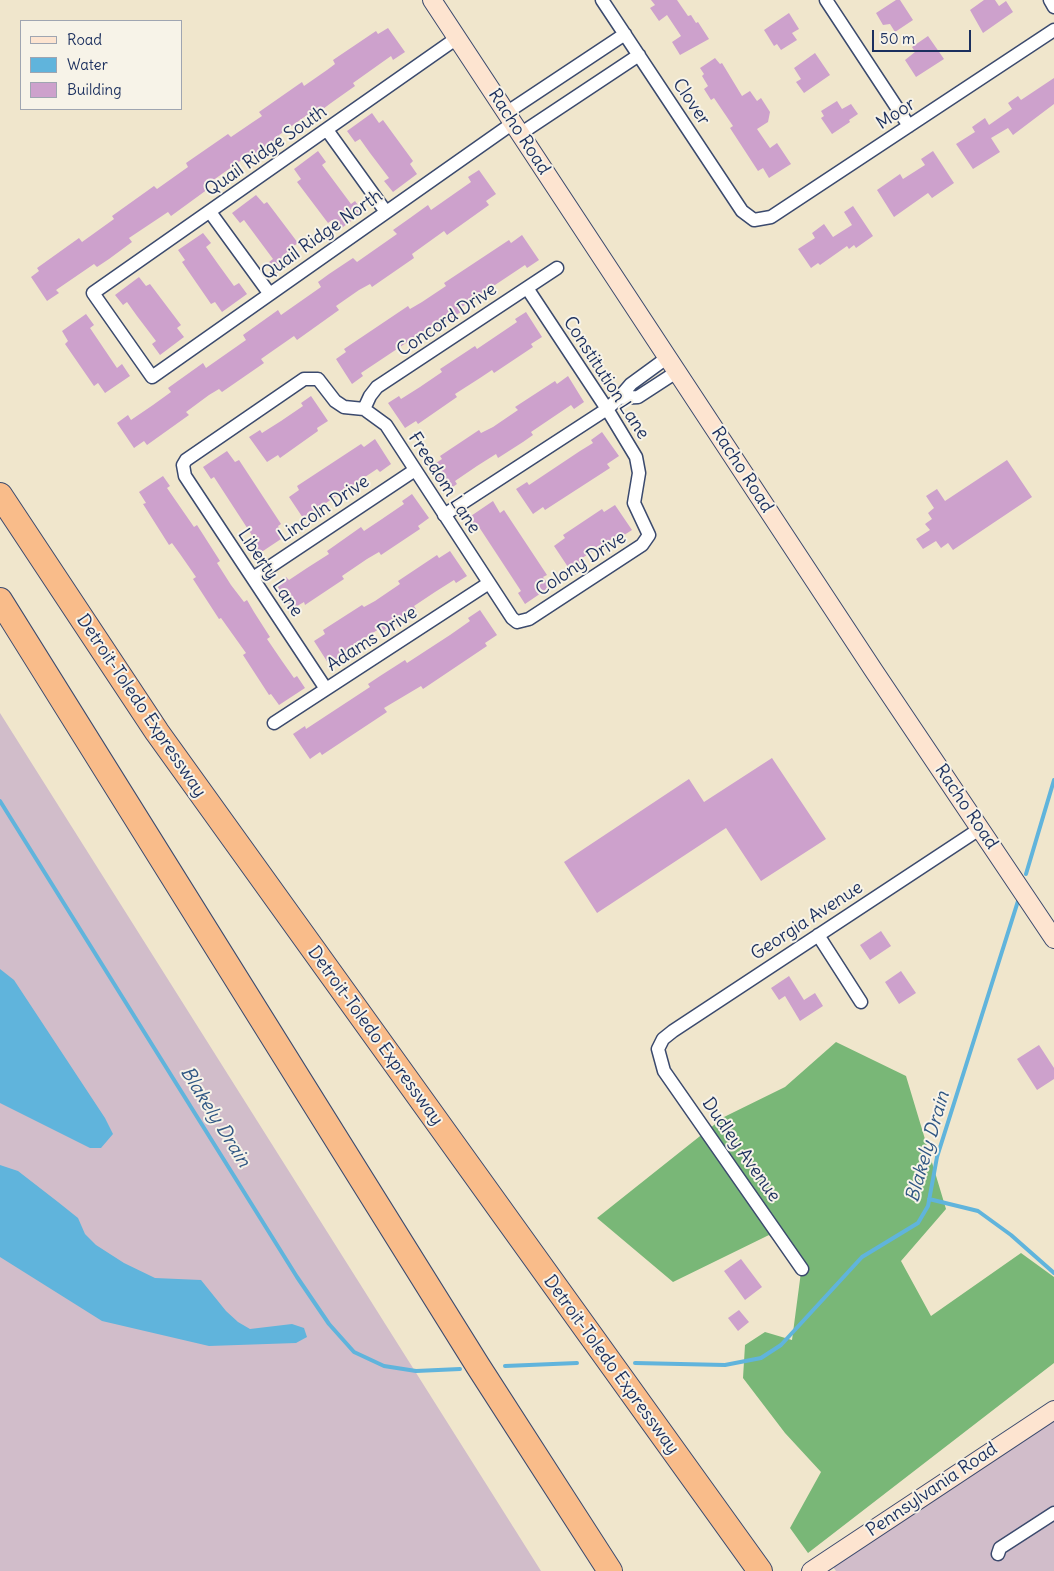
<!DOCTYPE html>
<html>
<head>
<meta charset="utf-8">
<style>
  body { margin:0 }
  #map { position:relative; width:1054px; height:1571px; overflow:hidden; background:#f0e6cc; font-family:Delius,sans-serif }
  canvas { display:block }
  .legend { position:absolute; left:20px; top:20px; width:162px; height:90px; box-sizing:border-box; background:#f7f3e8; border:1px solid #9fa5b1; margin:0; padding:6px 9px; list-style:none; font-size:15px; color:#1b2f5e }
  .legend li { display:flex; align-items:center; gap:10px; height:25px }
  .legend b { width:25px; border:1px solid #9fa5b1 }
  .scale { position:absolute; left:872px; top:30px; width:99px; height:22px; box-sizing:border-box; border:2px solid #1b2f5e; border-top:0; padding-left:6px; font-size:15px; line-height:18px; white-space:nowrap; color:#1b2f5e; -webkit-text-stroke:4px #f7f3e8; paint-order:stroke }
</style>
</head>
<body>
<div id="map">
<canvas width="1054" height="1571"></canvas>
<ul class="legend">
<li><b style="height:6px;background:#fde4d0"></b>Road</li>
<li><b style="height:14px;background:#60b4dc"></b>Water</li>
<li><b style="height:14px;background:#cda1cc"></b>Building</li>
</ul>
<div class="scale">50 m</div>
</div>
<script>
const ctx = document.querySelector('canvas').getContext('2d');
ctx.lineJoin = 'round';
function fill(path, color) { ctx.fillStyle = color; ctx.fill(path, 'evenodd'); }
const poly = rows => new Path2D(rows.map(r => 'M' + r).join(''));
function stroke(path, color, width, dash) { ctx.strokeStyle = color; ctx.lineWidth = width; ctx.lineCap = dash ? 'butt' : 'round'; ctx.setLineDash(dash || []); ctx.stroke(path); }
function drawText(font, color, halo, rows, align = 'center') {
  ctx.font = font + ' Delius,sans-serif'; ctx.lineWidth = 4; ctx.setLineDash([]); ctx.textBaseline = 'middle'; ctx.strokeStyle = halo; ctx.fillStyle = color; for (const [text, x, y, turn = 0] of rows) {
    ctx.save(); ctx.translate(x, y); ctx.rotate((+turn || 0) * Math.PI / 180); ctx.textAlign = isNaN(turn) ? turn : align; if (halo) ctx.strokeText(text, 0, 0); ctx.fillText(text, 0, 0); ctx.restore();
  }
}
fill(poly([
  [0,713,541,1571,0,1571],
  [1054,1421,1054,1571,836,1571,833,1567]
]), '#d1bdca');
fill(poly([
  [836,1042,906,1076,946,1209,901,1261,931,1316,1021,1253,1054,1277,1054,1363,808,1553,790,1528,821,1472,785,1433,743,1378,745,1345,765,1332,792,1340,801,1272,769,1235,673,1282,597,1218,724,1117,785,1087]
]), '#79b777');
fill(poly([
  [0,969,14,980,105,1118,113,1134,101,1148,90,1148,0,1103],
  [0,1165,18,1171,58,1202,78,1218,85,1234,96,1245,124,1263,155,1278,201,1280,226,1311,238,1322,250,1329,292,1324,304,1328,307,1337,296,1343,209,1346,102,1321,0,1257]
]), '#60b4dc');
stroke(poly([
  [0,801,297,1277,329,1324,354,1352,384,1366,416,1371,460,1369],
  [1026,874,1054,780],
  [929,1199,978,1211,1011,1235,1054,1273],
  [635,1363,725,1365,761,1358,781,1345,862,1257,918,1223,928,1206,937,1157,1018,901],
  [505,1366,577,1363]
]), '#60b4dc', 4);
fill(poly([
  [651,0,677,0,688,16,691,15,696,23,698,22,709,39,680,55,672,42,681,36,667,15,659,21,650,8,655,5],
  [896,0,900,0,913,20,895,32,890,24,883,25,876,13],
  [984,0,995,0,999,6,1006,1,1013,12,983,33,970,10],
  [789,13,799,29,792,33,797,40,781,50,777,44,774,46,764,30],
  [388,28,405,52,393,60,391,56,353,83,355,86,331,103,319,112,317,108,279,135,281,138,258,155,246,163,243,159,205,186,208,189,171,216,168,212,129,238,132,242,109,259,97,267,94,264,56,290,59,293,47,301,31,277,39,271,37,268,79,238,82,242,114,219,112,216,154,186,157,189,188,167,186,163,228,134,231,137,253,122,262,116,259,112,302,82,304,86,327,70,335,64,333,60,376,31,378,34],
  [928,36,944,59,916,77,905,60,915,52,912,47],
  [815,53,830,75,804,93,796,82,801,79,794,68],
  [715,58,720,64,722,63,742,96,750,91,757,101,761,98,770,112,768,122,757,129,770,148,777,143,791,164,769,178,763,168,758,171,730,128,733,126,714,98,711,100,704,89,708,86,702,76,704,74,700,68],
  [1054,78,1054,104,1013,135,1008,128,991,138,1000,152,973,169,956,144,975,132,972,127,985,118,989,125,1012,109,1008,103,1018,96,1021,100],
  [837,101,842,109,851,104,858,114,849,120,850,122,832,134,821,118,824,116,821,111],
  [372,113,379,123,383,120,413,161,410,164,417,174,393,192,384,181,389,178,370,153,360,139,355,142,347,131],
  [318,151,326,162,322,165,351,204,355,201,363,212,339,230,332,220,328,223,297,182,301,179,294,169],
  [933,151,954,183,932,198,928,193,894,217,877,190,900,174,903,179,925,165,921,159],
  [479,170,496,194,486,201,489,205,447,235,444,231,412,254,414,258,372,287,370,284,359,290,336,306,339,310,297,340,294,336,271,352,261,359,264,363,222,392,219,389,209,395,186,412,189,415,147,445,144,441,134,448,117,423,128,415,131,420,153,405,171,392,168,388,203,363,206,368,246,340,243,335,278,310,281,315,321,287,318,282,329,274,353,258,357,262,397,234,393,230,410,218,428,205,431,210,471,182,468,177],
  [256,195,264,204,267,202,298,243,294,246,301,255,277,273,269,262,273,259,244,220,240,223,232,213],
  [853,206,873,236,856,248,854,245,849,249,847,246,820,265,818,263,811,268,798,249,815,238,812,233,824,224,833,237,852,225,844,212],
  [203,233,211,243,206,247,218,264,234,286,239,283,247,294,222,312,215,302,211,304,182,262,185,260,178,250],
  [522,235,539,260,527,268,525,265,462,307,464,310,426,334,424,331,361,373,363,376,352,384,336,359,346,352,344,349,408,306,410,309,422,302,446,286,444,283,509,240,511,243],
  [139,277,146,286,150,284,181,325,177,328,184,337,160,355,152,344,156,341,137,316,127,302,123,305,115,295],
  [526,312,542,337,531,344,533,347,494,373,492,370,480,378,455,394,457,397,418,424,416,421,405,428,388,403,399,396,401,399,420,387,442,372,440,369,475,346,477,349,517,322,515,319],
  [86,314,94,325,90,328,117,368,122,364,130,376,105,393,98,383,94,386,65,344,68,341,62,331],
  [568,376,584,402,574,409,571,405,531,432,533,435,523,442,498,458,496,454,477,466,455,481,457,484,447,491,430,467,442,459,440,456,479,430,481,433,493,427,518,410,515,407,555,381,557,384],
  [311,396,328,421,317,428,318,431,280,458,278,455,267,462,249,437,260,430,262,433,281,421,303,406,301,403],
  [602,432,619,456,607,464,610,468,545,510,543,507,533,514,516,489,527,482,529,485,580,451,593,443,591,440],
  [375,439,391,464,380,472,377,469,314,511,316,514,305,521,289,497,299,490,297,486,361,444,364,447],
  [227,451,235,462,239,460,281,524,278,526,284,537,260,553,252,542,255,540,214,477,211,479,203,467],
  [1007,460,1032,497,953,550,948,543,941,548,936,541,923,549,916,539,930,530,925,524,932,519,928,513,934,508,926,496,937,489,945,501],
  [163,476,170,486,167,488,194,527,197,525,220,561,217,563,231,585,244,602,247,600,254,612,270,637,267,639,282,661,294,678,297,676,305,688,279,705,271,694,269,695,243,655,246,653,221,618,219,619,193,579,196,577,180,554,172,543,169,545,143,504,146,503,139,492],
  [412,494,429,518,418,526,420,529,381,555,379,552,367,559,342,576,344,579,305,605,304,602,292,609,276,584,286,577,289,580,307,568,329,554,327,551,361,527,364,531,382,519,404,504,402,501],
  [493,501,500,513,504,510,547,575,543,577,550,587,525,604,518,593,521,591,479,527,476,529,468,518],
  [615,505,632,530,621,537,619,534,601,546,579,560,581,563,570,570,554,546,565,538,563,535,602,509,604,512],
  [450,551,467,576,456,583,454,580,435,592,414,606,416,609,381,632,379,629,360,641,338,656,340,659,330,666,314,641,325,634,323,630,362,605,364,607,375,601,400,584,398,581,437,555,439,558],
  [480,610,497,635,485,643,487,646,423,689,421,686,384,708,387,712,322,755,320,752,310,759,293,734,305,726,306,729,370,687,368,684,380,676,405,660,407,663,450,635,470,621,468,618],
  [772,758,826,839,761,881,726,828,597,913,564,862,689,779,704,802],
  [881,931,891,946,870,960,860,945],
  [901,971,916,993,899,1004,885,982],
  [789,976,804,1000,815,993,823,1006,800,1021,785,996,779,1000,771,988],
  [1039,1045,1054,1068,1054,1079,1037,1090,1017,1059],
  [741,1259,762,1287,745,1300,724,1271],
  [739,1310,749,1322,738,1331,728,1318]
]), '#cda1cc');
const street = poly([
  [602,0,742,211,754,220,771,217,1054,30],
  [826,0,909,126],
  [1050,0,1054,7],
  [457,38,93,293,152,377,513,123],
  [506,113,625,34],
  [327,130,386,212],
  [520,134,639,55],
  [210,212,269,293],
  [619,398,638,397,678,371],
  [364,409,370,396,377,387,557,268],
  [444,515,607,409,619,398,631,384,668,357],
  [253,578,415,470],
  [326,689,185,476,183,465,186,460,304,379,318,379,335,401,344,407,364,409,386,425,512,618,517,622,529,619,642,545,649,535,634,503,639,473,636,457,607,409,527,288],
  [274,723,489,583],
  [818,935,861,1002],
  [802,1269,664,1071,658,1049,663,1039,673,1031,981,828],
  [998,1554,1000,1548,1054,1513]
]);
const secondary = poly([
  [432,0,874,671,1054,939],
  [811,1571,1054,1410]
]);
const highway = poly([
  [0,495,157,732,760,1571],
  [0,600,478,1366,610,1571]
]);
stroke(street, '#3b4a6e', 15);
stroke(secondary, '#3b4a6e', 20);
stroke(highway, '#3b4a6e', 26);
stroke(street, '#fff', 12);
stroke(secondary, '#fde4d0', 18);
stroke(highway, '#f9bc8a', 24);
drawText('18px', '#1b2f5e', '#f7f3e8', [
  ["Clover",691,102,56],
  ["Moor",896,114,-33],
  ["Racho Road",519,132,57],
  ["Quail Ridge South",266,151,-35],
  ["Quail Ridge North",322,235,-35],
  ["Concord Drive",447,320,-34],
  ["Constitution Lane",606,378,57],
  ["Racho Road",742,470,57],
  ["Freedom Lane",444,483,57],
  ["Lincoln Drive",324,509,-34],
  ["Colony Drive",581,564,-33],
  ["Liberty Lane",270,573,56],
  ["Adams Drive",372,639,-33],
  ["Detroit-Toledo Expressway",141,706,56],
  ["Racho Road",966,807,56],
  ["Georgia Avenue",807,921,-33],
  ["Detroit-Toledo Expressway",375,1036,54],
  ["Dudley Avenue",741,1150,55],
  ["Detroit-Toledo Expressway",611,1365,54],
  ["Pennsylvania Road",932,1490,-34]
]);
drawText('italic 19px', '#305784', '#f7f3e8', [
  ["Blakely Drain",215,1117,58],
  ["Blakely Drain",928,1147,-74]
]);
</script>
</body>
</html>
